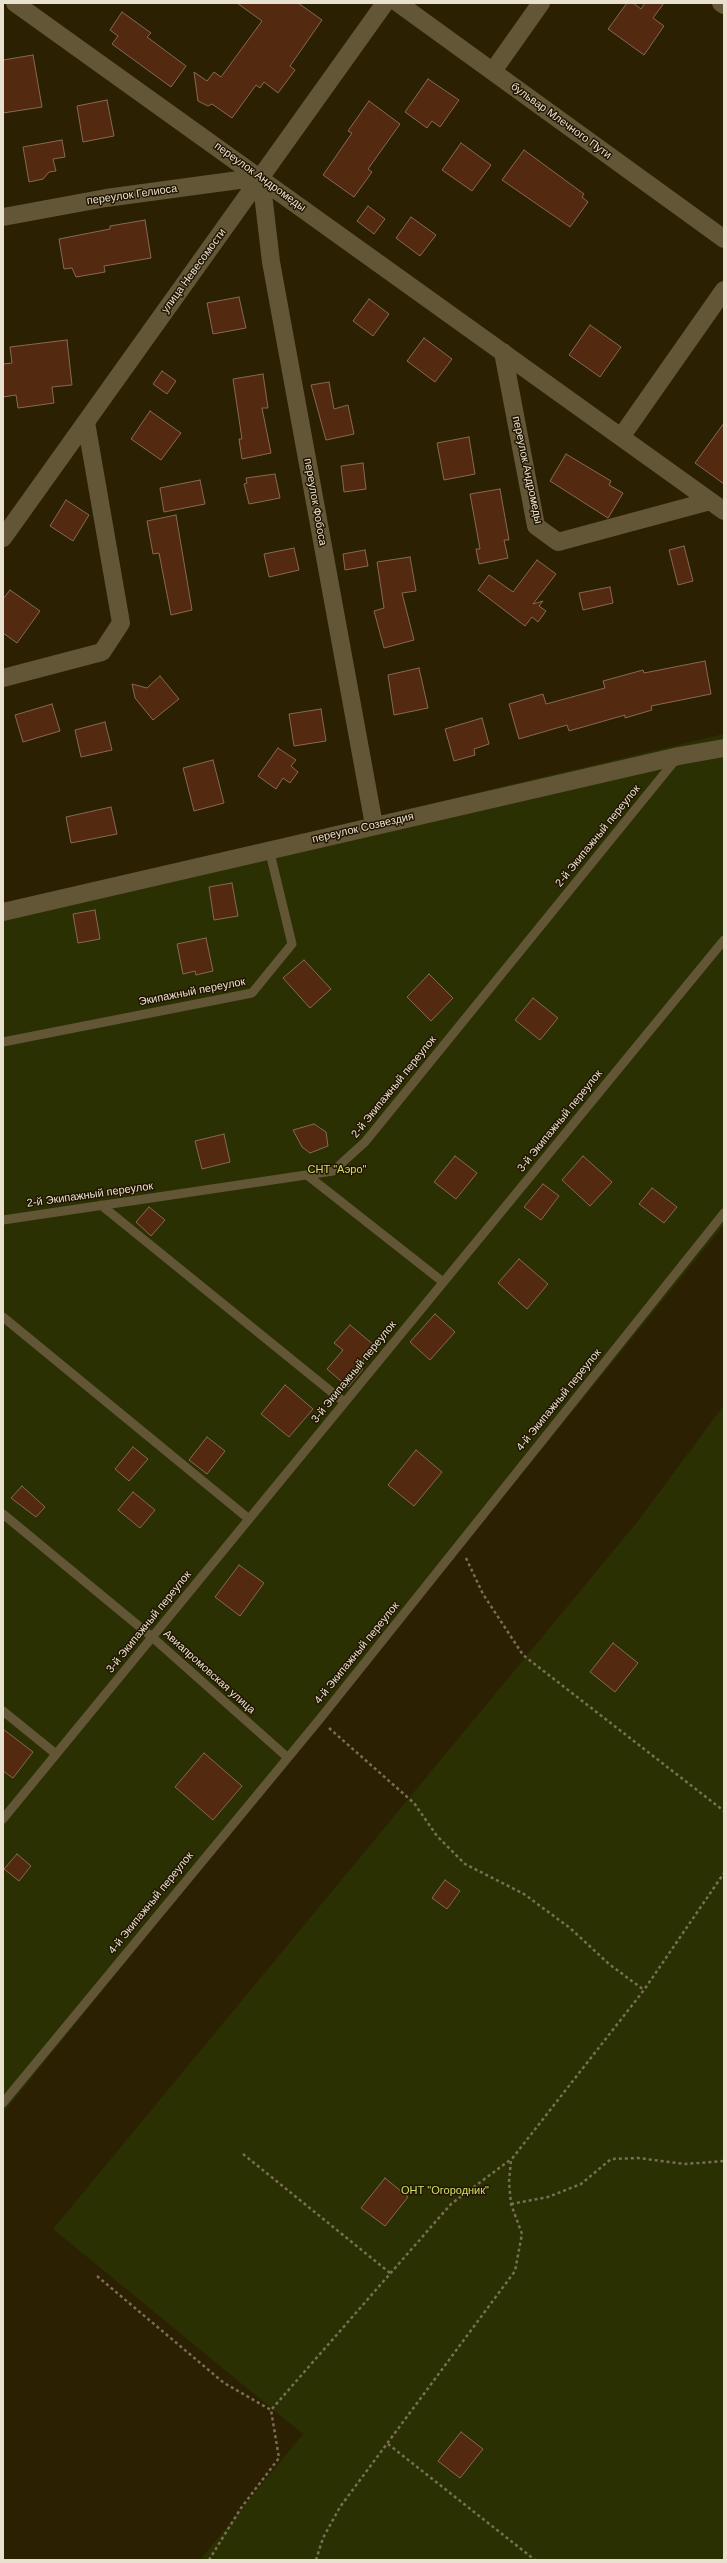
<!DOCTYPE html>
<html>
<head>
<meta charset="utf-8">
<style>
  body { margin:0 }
  #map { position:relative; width:727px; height:2563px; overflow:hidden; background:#2c2002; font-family:Arial,sans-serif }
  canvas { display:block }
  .frame { position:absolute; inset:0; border:4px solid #e8e1d0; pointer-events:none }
</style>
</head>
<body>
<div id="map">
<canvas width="727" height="2563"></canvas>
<div class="frame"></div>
</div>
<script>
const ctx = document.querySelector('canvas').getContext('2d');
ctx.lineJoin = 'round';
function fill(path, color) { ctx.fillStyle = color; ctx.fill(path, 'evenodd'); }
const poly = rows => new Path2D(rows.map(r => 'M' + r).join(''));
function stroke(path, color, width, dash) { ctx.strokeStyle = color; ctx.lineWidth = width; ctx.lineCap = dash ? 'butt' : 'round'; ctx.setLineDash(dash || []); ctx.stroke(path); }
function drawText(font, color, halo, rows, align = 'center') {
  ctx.font = font + ' Arial,sans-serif'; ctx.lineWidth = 3; ctx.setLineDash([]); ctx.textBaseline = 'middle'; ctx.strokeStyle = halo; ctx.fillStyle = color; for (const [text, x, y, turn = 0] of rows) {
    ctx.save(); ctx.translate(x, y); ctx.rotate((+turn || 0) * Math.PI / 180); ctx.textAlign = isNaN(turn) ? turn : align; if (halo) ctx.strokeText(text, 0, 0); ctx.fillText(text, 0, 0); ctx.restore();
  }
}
fill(poly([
  [724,734,724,1225,3,2113,3,905],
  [724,1405,724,2560,200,2560,303,2434,53,2229,638,1521]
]), '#2b3002');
const building = poly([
  [237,3,298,3,322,20,290,66,295,70,278,93,264,82,260,88,256,85,232,118,212,104,208,106,198,101,194,72,207,81,214,72,221,77,262,21,237,3],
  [627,3,633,3,641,9,645,3,664,3,653,18,664,26,644,55,608,29,627,3],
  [122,12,151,33,147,37,186,66,171,87,112,44,118,36,110,30,122,12],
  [33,55,42,107,3,113,3,60,33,55],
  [428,79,459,100,440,127,432,121,427,128,405,112,428,79],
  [107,100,114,136,83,142,77,106,107,100],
  [369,101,400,124,368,169,372,172,354,197,323,175,352,133,348,131,369,101],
  [62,140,65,157,53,159,56,171,49,172,43,179,29,182,23,147,62,140],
  [461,143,491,165,472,191,442,170,461,143],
  [524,150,584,194,582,197,588,202,570,227,502,180,524,150],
  [368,206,385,219,374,234,357,221,368,206],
  [411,217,436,235,420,256,396,238,411,217],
  [145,220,151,258,104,266,105,272,76,277,72,268,64,269,59,239,110,229,110,226,145,220],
  [239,297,246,328,213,334,207,303,239,297],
  [369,299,389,314,373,336,353,321,369,299],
  [590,325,621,347,600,377,569,355,590,325],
  [424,338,452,359,435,382,407,361,424,338],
  [67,340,72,385,52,387,54,403,18,408,16,395,3,397,3,364,12,363,10,347,67,340],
  [162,371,176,381,167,394,153,384,162,371],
  [263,374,268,408,262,408,271,453,242,459,239,439,242,439,233,379,263,374],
  [329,382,334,409,348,405,354,434,326,440,311,385,329,382],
  [150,411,181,433,161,460,131,439,150,411],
  [724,423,724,484,695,463,724,423],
  [469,437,475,474,444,480,437,443,469,437],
  [566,454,611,481,609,485,623,493,608,518,550,481,566,454],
  [363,463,366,489,344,492,341,466,363,463],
  [275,474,280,498,249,504,244,484,247,483,246,478,275,474],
  [200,480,205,504,164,512,160,488,200,480],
  [500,489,509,540,504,540,508,558,479,564,476,549,480,549,470,494,500,489],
  [66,500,89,515,73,541,50,526,66,500],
  [176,515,192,610,171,615,159,553,153,554,147,521,176,515],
  [684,546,693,581,678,585,669,550,684,546],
  [294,548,299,570,269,577,264,554,294,548],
  [365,550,368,566,345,570,343,554,365,550],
  [410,557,416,591,402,593,414,640,384,648,374,611,384,608,377,562,410,557],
  [537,560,556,574,533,604,543,601,539,606,546,611,538,622,532,617,525,626,478,590,489,575,513,592,537,560],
  [610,587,613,603,583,610,579,593,610,587],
  [10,590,40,611,17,643,3,633,3,599,10,590],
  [705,661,711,694,651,706,652,710,625,718,625,715,569,731,567,725,519,739,509,704,543,694,546,704,605,688,603,681,643,670,644,673,705,661],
  [419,668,428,708,394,715,388,675,419,668],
  [160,676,179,699,153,720,135,698,132,684,147,688,160,676],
  [52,704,60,731,23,742,15,715,52,704],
  [321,709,326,741,294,746,289,714,321,709],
  [482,718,489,744,474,749,475,755,454,761,445,729,482,718],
  [105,722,112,750,81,757,75,730,105,722],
  [278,748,296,760,291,766,298,772,290,783,283,778,276,789,258,776,278,748],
  [213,760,224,803,194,811,183,768,213,760],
  [111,807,117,834,71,843,66,817,111,807],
  [232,883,238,916,214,920,209,887,232,883],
  [95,910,100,939,78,943,73,914,95,910],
  [206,938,213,971,196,975,195,971,183,974,177,944,206,938],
  [304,960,331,989,310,1008,283,978,304,960],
  [429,974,453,998,431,1021,407,997,429,974],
  [533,998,558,1018,540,1040,515,1020,533,998],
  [314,1124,326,1132,328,1146,310,1153,302,1147,293,1130,314,1124],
  [224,1134,230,1162,202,1169,195,1141,224,1134],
  [455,1156,477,1173,456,1199,434,1182,455,1156],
  [583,1156,612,1182,590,1206,562,1180,583,1156],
  [543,1184,559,1196,541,1220,524,1207,543,1184],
  [652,1188,677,1207,664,1223,639,1204,652,1188],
  [149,1207,165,1220,151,1236,136,1222,149,1207],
  [519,1259,548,1284,527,1309,498,1283,519,1259],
  [435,1314,455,1332,430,1360,410,1342,435,1314],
  [350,1325,375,1346,359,1366,363,1369,348,1387,327,1369,343,1350,334,1343,350,1325],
  [285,1385,313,1409,289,1437,261,1414,285,1385],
  [207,1437,225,1451,207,1474,189,1460,207,1437],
  [133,1447,148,1459,129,1481,115,1469,133,1447],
  [416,1450,442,1472,414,1506,388,1485,416,1450],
  [22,1486,45,1507,36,1517,11,1498,22,1486],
  [133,1492,155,1510,140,1528,118,1510,133,1492],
  [239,1565,264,1583,240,1616,215,1597,239,1565],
  [613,1643,638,1663,615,1692,590,1672,613,1643],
  [3,1729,33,1752,13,1778,3,1771,3,1729],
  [204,1753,242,1786,213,1820,175,1787,204,1753],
  [17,1854,31,1866,19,1881,4,1869,17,1854],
  [445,1880,460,1891,447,1909,432,1898,445,1880],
  [385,2178,408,2197,385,2226,361,2208,385,2178],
  [461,2432,483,2449,460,2478,438,2461,461,2432]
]);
fill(building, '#532a10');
stroke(building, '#876856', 1);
stroke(poly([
  [466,1558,483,1594,523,1655,724,1811],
  [329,1728,414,1803,437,1836,465,1864,524,1894,570,1928,609,1964,644,1990],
  [243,2154,390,2273],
  [511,2204,548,2197,581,2184,611,2159,638,2158,685,2164,724,2161],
  [97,2276,224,2383,271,2410],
  [388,2444,535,2560],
  [209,2560,241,2508,279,2458,271,2410,451,2204,510,2160],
  [316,2560,323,2538,340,2507,515,2271,522,2234,511,2204,509,2182,511,2160,644,1990,724,1873]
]), '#796f56', 2.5, [3, 3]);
stroke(poly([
  [3,1042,252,993,292,944,269,849],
  [307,1175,443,1282],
  [101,1205,344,1402],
  [3,1220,333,1171,365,1142,677,758],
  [3,1317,249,1519],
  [3,1514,152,1637,287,1757],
  [3,1711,56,1754],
  [3,1819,724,940],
  [3,2103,319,1720,724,1213]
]), '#635637', 9);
stroke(poly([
  [15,3,724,511],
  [398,3,724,239],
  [721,3,724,5],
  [493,71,541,3],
  [3,217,106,198,261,177,271,262,374,825],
  [503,352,536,526,558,542,710,501],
  [621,437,724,290],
  [3,538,385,3],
  [3,678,102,652,121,623,86,422],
  [3,912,679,756,724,748]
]), '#635637', 18);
drawText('11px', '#e8e1d0', '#221600', [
  ["бульвар Млечного Пути",561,121,36],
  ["переулок Андромеды",260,177,36],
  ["переулок Гелиоса",132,195,-8],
  ["улица Невесомости",194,271,-54],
  ["переулок Андромеды",527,470,78],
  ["переулок Фобоса",315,502,80],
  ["переулок Созвездия",363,828,-13],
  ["2-й Экипажный переулок",598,836,-51],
  ["Экипажный переулок",192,992,-11],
  ["2-й Экипажный переулок",394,1087,-51],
  ["3-й Экипажный переулок",560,1121,-51],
  ["2-й Экипажный переулок",90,1195,-8],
  ["3-й Экипажный переулок",354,1372,-51],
  ["4-й Экипажный переулок",559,1400,-51],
  ["3-й Экипажный переулок",149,1622,-51],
  ["4-й Экипажный переулок",357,1653,-51],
  ["Авиапромовская улица",209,1672,42],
  ["4-й Экипажный переулок",151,1903,-51]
]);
drawText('11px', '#d1e065', '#221600', [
  ["СНТ \"Аэро\"",337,1170],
  ["ОНТ \"Огородник\"",445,2191]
]);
</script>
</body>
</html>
